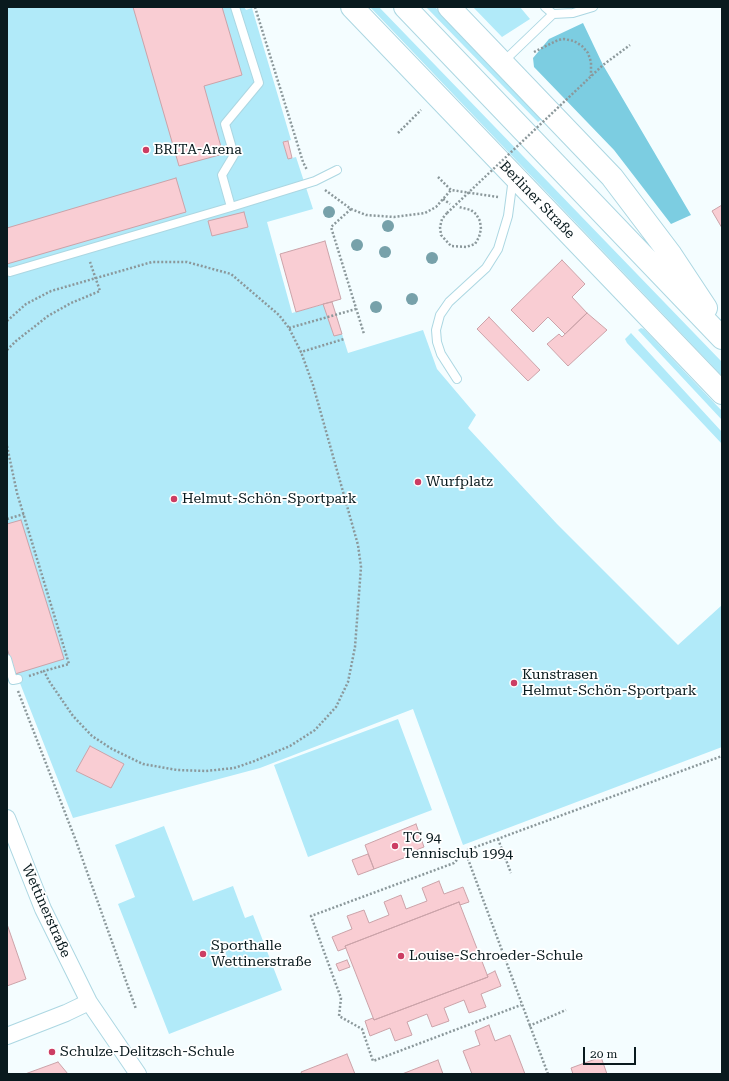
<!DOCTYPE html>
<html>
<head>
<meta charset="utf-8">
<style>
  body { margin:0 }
  #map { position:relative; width:729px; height:1081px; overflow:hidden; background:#f4fdff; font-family:"Roboto Serif",serif }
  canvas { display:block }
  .frame { position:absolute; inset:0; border:8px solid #091a1e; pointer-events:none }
  .scale { position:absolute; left:583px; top:1047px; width:53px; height:18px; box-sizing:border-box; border:2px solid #091a1e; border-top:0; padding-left:5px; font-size:12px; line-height:14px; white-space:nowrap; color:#091a1e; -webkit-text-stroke:3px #fff; paint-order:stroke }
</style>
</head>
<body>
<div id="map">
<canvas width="729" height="1081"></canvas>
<div class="frame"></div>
<div class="scale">20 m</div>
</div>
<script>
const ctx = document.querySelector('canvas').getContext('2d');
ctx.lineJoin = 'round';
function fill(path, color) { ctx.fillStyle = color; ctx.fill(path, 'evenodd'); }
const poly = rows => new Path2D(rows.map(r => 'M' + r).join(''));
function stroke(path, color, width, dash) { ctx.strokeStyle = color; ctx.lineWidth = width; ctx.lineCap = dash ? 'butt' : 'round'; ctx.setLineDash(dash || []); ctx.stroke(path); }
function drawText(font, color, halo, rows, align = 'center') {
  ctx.font = font + ' "Roboto Serif",serif'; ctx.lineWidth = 3.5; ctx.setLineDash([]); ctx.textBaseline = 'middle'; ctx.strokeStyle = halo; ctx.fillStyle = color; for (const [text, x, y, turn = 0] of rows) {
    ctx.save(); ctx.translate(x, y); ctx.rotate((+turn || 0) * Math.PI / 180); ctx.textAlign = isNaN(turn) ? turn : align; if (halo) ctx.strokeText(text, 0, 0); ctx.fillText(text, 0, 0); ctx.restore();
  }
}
fill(poly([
  [7,7,244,7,246,10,252,8,291,140,283,142,288,159,296,157,313,209,267,222,292,313,332,302,348,353,423,330,437,369,476,415,468,428,557,524,678,645,722,605,722,747,463,845,413,709,260,768,73,818,16,673,15,674,7,648],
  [370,7,379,7,722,362,722,376],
  [426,7,435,7,543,118,538,122],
  [473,7,520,7,530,19,502,37],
  [641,328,644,329,722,411,722,420,638,330],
  [631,333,722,432,722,444,627,343,625,339],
  [398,719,432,810,308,857,274,765],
  [164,826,193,901,233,886,245,918,253,915,282,990,169,1034,118,904,135,897,115,845]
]), '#b1eaf9');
fill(poly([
  [583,23,603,65,691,215,671,224,614,150,534,67,533,58,549,39]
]), '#7ccde1');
const building = poly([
  [133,7,222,7,242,75,204,86,223,154,179,166,133,7],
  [288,141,292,158,288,159,283,142,288,141],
  [176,178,186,212,7,264,7,228,176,178],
  [722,205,722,228,712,211,722,205],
  [244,212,248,227,212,236,208,221,244,212],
  [325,241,341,299,296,312,280,254,325,241],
  [562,260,585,284,572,297,587,313,565,334,548,317,533,332,511,310,562,260],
  [332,302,342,334,334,336,323,304,332,302],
  [587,313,607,330,568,366,547,344,559,334,562,337,587,313],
  [489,317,540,370,528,381,477,329,489,317],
  [21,520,64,659,15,674,7,648,7,524,21,520],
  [90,746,124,764,111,788,76,771,90,746],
  [416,824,424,847,408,853,409,856,374,869,365,845,416,824],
  [368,854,374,869,358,875,352,860,368,854],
  [439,881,444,894,463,887,469,902,460,905,459,902,345,946,346,948,338,951,332,937,352,929,347,916,364,910,369,923,389,915,384,902,401,895,406,909,427,901,422,888,439,881],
  [459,902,488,977,374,1020,345,946,459,902],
  [7,924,26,979,7,986,7,924],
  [347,960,350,967,339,971,336,964,347,960],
  [495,971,501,986,481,994,486,1007,469,1013,464,1000,444,1008,449,1021,432,1027,427,1014,407,1022,412,1035,395,1041,390,1028,370,1036,365,1021,373,1018,374,1020,488,977,487,975,495,971],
  [489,1025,495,1041,510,1035,525,1074,472,1074,463,1051,480,1045,475,1031,489,1025],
  [347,1054,355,1074,302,1074,301,1072,347,1054],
  [601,1057,607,1074,573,1074,571,1068,601,1057],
  [438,1060,443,1074,402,1074,438,1060],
  [58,1062,68,1074,25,1074,58,1062]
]);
fill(building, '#f9cdd3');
stroke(building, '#cba3a9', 1);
const lane = poly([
  [545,7,553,14,573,13,593,7],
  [503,62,553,14],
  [231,207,222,175,234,155,225,124,259,83,235,7],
  [7,271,10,272,231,207,315,181,337,170],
  [457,379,441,354,437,342,436,330,440,315,449,302,486,268,498,249,508,216,513,178],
  [7,659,13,680,18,679]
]);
const street = poly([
  [7,818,43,909,89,1002,138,1074],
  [7,1036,66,1013,89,1002]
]);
const primary = poly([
  [352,7,722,393],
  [405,7,722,338],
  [449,7,612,177,671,255,706,308]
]);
stroke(lane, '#acd7e2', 10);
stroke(street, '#acd7e2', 18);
stroke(primary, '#acd7e2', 24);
stroke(poly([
  [255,7,303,162,307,170],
  [534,52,558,40,564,39,574,41,582,46,588,53,591,62,591,76],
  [586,81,603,65,630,45],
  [398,133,421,110],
  [438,177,451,190,498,197],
  [325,190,351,209,366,215,394,217,425,213,436,207,451,190],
  [443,199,450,204],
  [351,209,331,227,364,334],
  [447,213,442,219,440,227,441,235,451,246,466,247,475,244,479,237,481,229,480,221,476,214,471,210,459,207],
  [7,321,26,304,51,291,152,262,187,262,231,274,279,315,289,328,301,352,344,339],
  [289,328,356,309],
  [7,350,16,341,48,316,71,303,100,291,90,262],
  [7,446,17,493,69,664,44,671,49,681,73,716,92,736,112,749,143,764,177,770,206,771,234,768,252,762,290,746,315,730,336,707,348,682,355,647,361,567,358,545,313,385,301,352],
  [7,519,24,514],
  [29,676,44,671],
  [18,691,76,841,136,1009],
  [498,839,511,873],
  [465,851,454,863,311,916,341,998,339,1016,362,1029,373,1061,521,1005],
  [529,1026,566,1010],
  [548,1074,465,851,722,756]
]), '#8b989b', 2.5, [2, 2]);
stroke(lane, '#fff', 8);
stroke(street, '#fff', 16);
stroke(primary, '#fff', 22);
stroke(poly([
  [447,213,586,81]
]), '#8b989b', 2.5, [2, 2]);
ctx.fillStyle = '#77a1aa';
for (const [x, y] of [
  [329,212],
  [388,226],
  [357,245],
  [385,252],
  [432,258],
  [412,299],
  [376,307]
]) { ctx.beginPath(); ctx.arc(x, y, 6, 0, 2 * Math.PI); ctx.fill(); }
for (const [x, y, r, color] of [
  [146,150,4,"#cc3d63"],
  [418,482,4,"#cc3d63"],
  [174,499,4,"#cc3d63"],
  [514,683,4,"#cc3d63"],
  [395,846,4,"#cc3d63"],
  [203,954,4,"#cc3d63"],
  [401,956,4,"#cc3d63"],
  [52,1052,4,"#cc3d63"]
]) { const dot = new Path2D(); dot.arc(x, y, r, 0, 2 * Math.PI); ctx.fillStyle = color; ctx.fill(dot); stroke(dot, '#fff', 1.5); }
drawText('14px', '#091a1e', '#fff', [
  ["BRITA-Arena",154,150],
  ["Wurfplatz",426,482],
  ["Helmut-Schön-Sportpark",182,499],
  ["Kunstrasen",522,675],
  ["Helmut-Schön-Sportpark",522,691],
  ["TC 94",403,838],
  ["Tennisclub 1994",403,854],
  ["Sporthalle",211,946],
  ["Wettinerstraße",211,962],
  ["Louise-Schroeder-Schule",409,956],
  ["Schulze-Delitzsch-Schule",60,1052]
], 'left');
drawText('14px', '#091a1e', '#fff', [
  ["Berliner Straße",537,200,46],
  ["Wettinerstraße",46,911,66]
]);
</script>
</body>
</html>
